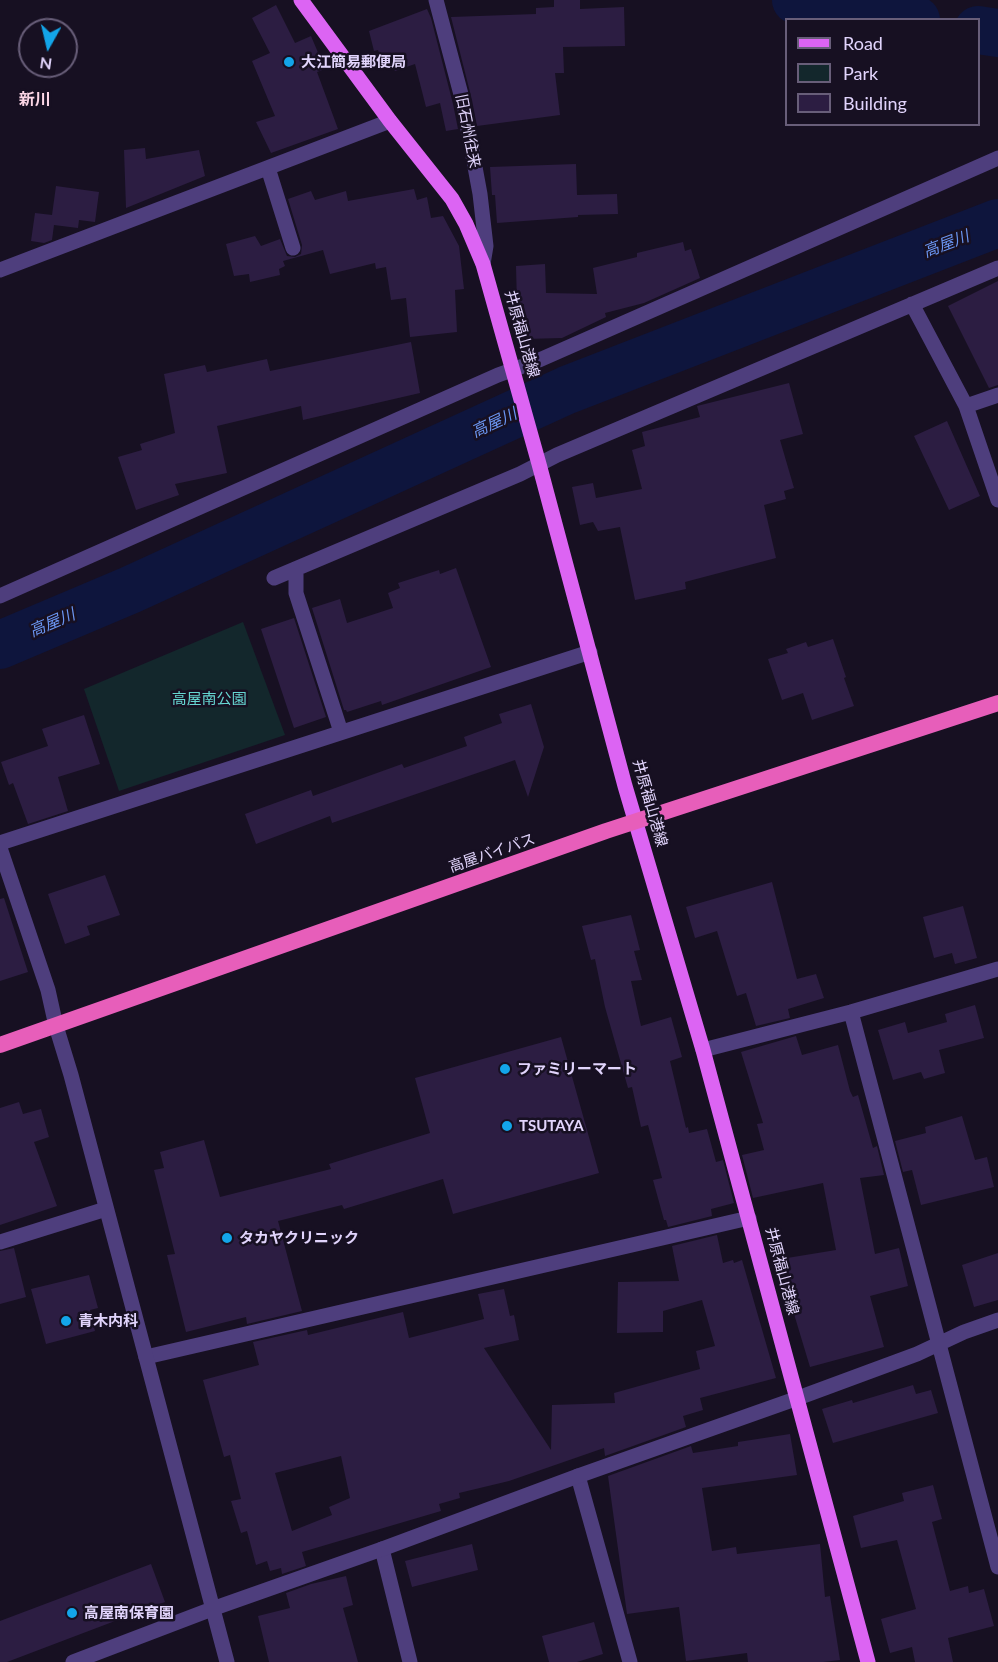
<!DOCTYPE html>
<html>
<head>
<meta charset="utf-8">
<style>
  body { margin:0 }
  #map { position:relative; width:998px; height:1662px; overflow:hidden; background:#171022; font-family:Lato,sans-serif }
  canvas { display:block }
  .legend { position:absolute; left:785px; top:18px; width:195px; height:108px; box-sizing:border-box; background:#171022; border:2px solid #685e79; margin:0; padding:8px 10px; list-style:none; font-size:18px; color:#e1d4fc }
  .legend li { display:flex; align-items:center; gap:12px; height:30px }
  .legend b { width:30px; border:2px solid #685e79 }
  .north { position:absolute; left:18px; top:18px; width:60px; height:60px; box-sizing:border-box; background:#171022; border:2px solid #685e79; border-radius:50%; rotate:188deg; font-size:16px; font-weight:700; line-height:24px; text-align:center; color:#e1d4fc }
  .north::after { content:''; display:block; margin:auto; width:21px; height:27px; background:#13a5e9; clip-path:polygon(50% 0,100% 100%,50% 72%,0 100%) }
</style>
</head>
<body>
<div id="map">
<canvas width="998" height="1662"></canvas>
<ul class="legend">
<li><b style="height:8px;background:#dc64f3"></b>Road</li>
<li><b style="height:16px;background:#13272c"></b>Park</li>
<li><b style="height:16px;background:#2c1d42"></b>Building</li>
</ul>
<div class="north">N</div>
</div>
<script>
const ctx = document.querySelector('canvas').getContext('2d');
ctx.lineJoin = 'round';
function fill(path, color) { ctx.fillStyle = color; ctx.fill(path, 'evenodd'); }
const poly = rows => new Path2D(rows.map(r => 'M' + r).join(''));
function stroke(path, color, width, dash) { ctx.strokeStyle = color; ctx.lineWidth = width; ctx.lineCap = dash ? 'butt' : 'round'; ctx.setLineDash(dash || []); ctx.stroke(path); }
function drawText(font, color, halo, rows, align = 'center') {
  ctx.font = font + ' Lato,"Noto Sans JP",sans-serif'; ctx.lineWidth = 5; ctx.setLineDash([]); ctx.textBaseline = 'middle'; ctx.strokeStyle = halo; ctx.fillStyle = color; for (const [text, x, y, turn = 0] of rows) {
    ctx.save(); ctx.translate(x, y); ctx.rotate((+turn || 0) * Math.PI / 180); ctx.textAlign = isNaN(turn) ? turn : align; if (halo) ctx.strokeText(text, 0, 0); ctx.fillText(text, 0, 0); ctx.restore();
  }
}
fill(poly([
  [243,622,285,735,119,791,84,689]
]), '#13272c');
stroke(poly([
  [796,0,916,20],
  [978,30,998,33],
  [0,645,130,590,567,390,998,223]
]), '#0e153d', 48);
fill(poly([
  [554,0,580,0,580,9,624,7,625,46,563,47,564,73,555,73,560,115,477,126,472,100,451,17,536,14,536,8,554,7],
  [276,5,295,43,311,36,325,69,317,72,338,129,271,153,256,122,275,116,252,61,270,53,252,18],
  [427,9,431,18,453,104,458,129,446,131,440,103,426,107,415,64,395,71,391,64,384,67,378,50,374,51,369,31],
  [145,148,146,159,199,150,205,176,126,208,124,150],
  [576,164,577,195,617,194,618,214,578,215,578,217,497,223,495,195,492,195,490,167],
  [56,186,99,192,95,222,79,220,78,228,54,225,52,240,44,243,31,241,35,213,52,215],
  [414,189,417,200,427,197,431,218,443,216,459,246,464,289,455,290,457,332,410,337,406,298,391,300,386,267,376,269,375,263,330,274,323,250,283,261,285,266,279,269,280,275,250,282,249,274,234,276,226,244,255,236,261,246,280,239,287,256,295,257,301,254,302,245,288,199,311,191,315,200,346,191,348,201],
  [683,242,685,251,691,249,700,278,644,303,605,313,606,317,562,338,525,339,524,304,517,304,516,266,545,264,546,293,597,294,593,268,637,257,637,253],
  [998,281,998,385,989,388,948,306],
  [411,342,420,393,303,420,301,406,217,426,227,473,175,484,179,495,136,510,118,457,142,450,140,444,175,433,164,374,205,365,207,372,267,359,270,371],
  [789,383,803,434,780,440,794,488,784,491,786,499,764,505,776,558,685,582,686,589,635,600,620,527,598,531,593,522,580,525,572,487,593,483,596,498,642,489,632,450,645,446,642,432,700,417,697,406],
  [947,421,980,496,949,510,914,436],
  [456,568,491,667,382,705,381,701,347,712,346,710,344,710,312,608,340,599,347,623,393,608,388,593,400,588,398,583,439,570,440,574],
  [294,618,326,717,294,728,261,629],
  [833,639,846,677,844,678,854,706,812,720,803,693,782,700,768,659,788,653,786,649,806,642,808,647],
  [531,704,544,747,528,797,515,760,332,823,330,816,256,844,245,814,311,790,313,796,402,764,404,768,467,746,464,737,502,723,499,714],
  [84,715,100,764,58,777,68,811,28,824,13,783,9,785,1,762,48,746,42,729],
  [105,875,120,915,87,926,90,935,65,944,48,894],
  [772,882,797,979,816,974,824,998,788,1009,790,1018,756,1026,746,993,737,996,717,931,695,938,686,907],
  [4,898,28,972,0,981,0,899],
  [963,906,977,958,955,964,952,953,934,958,923,917],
  [631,915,640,950,634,951,642,980,631,981,641,1026,671,1017,682,1057,670,1061,686,1128,688,1127,689,1133,707,1129,716,1162,723,1160,734,1203,711,1209,712,1216,668,1227,666,1220,664,1220,653,1180,662,1178,648,1125,641,1127,632,1087,628,1088,605,1007,595,959,591,960,582,926],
  [975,1005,984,1038,939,1050,945,1073,924,1079,921,1072,893,1080,878,1030,905,1022,908,1033,947,1022,945,1014],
  [796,1036,802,1055,838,1045,850,1091,853,1097,858,1095,873,1148,877,1146,884,1175,860,1178,875,1254,899,1248,908,1286,870,1296,884,1347,810,1367,791,1304,788,1304,781,1259,836,1250,823,1183,753,1198,742,1155,764,1150,757,1124,763,1123,741,1052],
  [561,1037,599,1173,453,1214,443,1179,344,1209,342,1205,278,1221,302,1311,247,1324,246,1317,186,1332,167,1255,175,1254,154,1170,164,1168,160,1152,204,1140,220,1197,331,1169,329,1164,430,1133,415,1078],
  [19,1102,23,1114,41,1109,49,1137,34,1142,57,1206,0,1225,0,1108],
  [962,1116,975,1160,987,1157,994,1187,921,1205,912,1170,903,1172,895,1141,926,1133,925,1127],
  [717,1235,723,1263,733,1260,734,1263,742,1260,776,1378,700,1398,703,1410,683,1416,686,1427,605,1456,604,1448,509,1481,459,1493,460,1498,439,1504,441,1511,302,1552,306,1566,282,1574,281,1568,270,1571,267,1561,256,1565,247,1531,241,1533,231,1501,241,1499,230,1455,224,1457,203,1380,259,1365,253,1342,307,1330,308,1335,403,1312,409,1338,484,1319,478,1294,504,1289,510,1316,514,1315,519,1340,484,1348,551,1450,552,1405,615,1403,614,1393,700,1369,696,1351,715,1346,702,1300,663,1311,663,1332,617,1333,618,1282,679,1281,672,1246],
  [341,1456,350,1498,329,1507,332,1515,292,1531,275,1473],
  [14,1248,26,1297,0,1304,0,1251],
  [998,1253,998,1300,974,1307,962,1265],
  [89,1275,98,1308,90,1310,95,1331,46,1344,31,1289],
  [913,1385,916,1394,931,1390,938,1413,833,1443,822,1409,852,1400,853,1403],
  [790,1434,797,1475,702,1488,712,1551,736,1547,737,1554,820,1544,825,1597,830,1596,840,1660,823,1662,748,1662,747,1653,686,1661,679,1607,627,1614,608,1476,691,1446,693,1453,738,1446,738,1442],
  [933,1485,942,1519,932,1522,950,1591,968,1586,969,1593,984,1589,994,1626,948,1638,953,1662,915,1662,912,1647,890,1653,881,1619,916,1609,897,1540,861,1548,853,1516,904,1501,902,1493],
  [472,1544,478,1570,412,1587,405,1561],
  [151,1564,165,1602,7,1662,0,1662,0,1621],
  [346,1576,353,1605,343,1608,358,1662,269,1662,258,1616,290,1608,286,1593,311,1584],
  [594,1622,603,1654,577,1662,549,1662,542,1636]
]), '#2c1d42');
stroke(poly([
  [436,0,463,102,480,194,486,246,483,264],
  [268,168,293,248],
  [0,270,390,121],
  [912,304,966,406,998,500],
  [966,406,998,395],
  [296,570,296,593,341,732],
  [274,578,520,474,557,455,998,268],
  [0,596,498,375,537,361,998,158],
  [0,843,590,652],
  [0,848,48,990,56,1026],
  [851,1012,998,1567],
  [703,1050,851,1012,998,969],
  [0,1242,106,1209],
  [146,1357,749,1218],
  [798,1398,917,1354,964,1332,998,1320],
  [578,1476,630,1662],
  [382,1549,410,1662]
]), '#4e3e7d', 15);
stroke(poly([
  [56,1026,71,1075,227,1662],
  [73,1662,212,1609,382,1549,578,1476,798,1398]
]), '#4e3e7d', 15);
stroke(poly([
  [301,0,390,121,452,199,466,224,483,264,539,464,625,786,703,1050,868,1662]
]), '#dc64f3', 15);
stroke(poly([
  [0,1045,606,831,998,703]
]), '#e75eba', 16);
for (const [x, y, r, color] of [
  [289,62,6,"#13a5e9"],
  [505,1069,6,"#13a5e9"],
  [507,1126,6,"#13a5e9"],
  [227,1238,6,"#13a5e9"],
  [66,1321,6,"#13a5e9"],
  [72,1613,6,"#13a5e9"]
]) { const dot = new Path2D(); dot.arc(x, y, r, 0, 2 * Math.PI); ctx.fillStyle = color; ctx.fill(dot); stroke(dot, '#171022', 2); }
drawText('bold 15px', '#e1d4fc', '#171022', [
  ["大江簡易郵便局",301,62],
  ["ファミリーマート",517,1069],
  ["TSUTAYA",519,1126],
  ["タカヤクリニック",239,1238],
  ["青木内科",78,1321],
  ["高屋南保育園",84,1613]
], 'left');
drawText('15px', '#e1d4fc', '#171022', [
  ["旧石州往来",468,131,79],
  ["井原福山港線",522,334,74],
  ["井原福山港線",650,803,74],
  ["高屋バイパス",492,853,-19],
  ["井原福山港線",782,1271,75]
]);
drawText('15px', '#66d6d2', '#171022', [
  ["高屋南公園",209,699]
]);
drawText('bold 16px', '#fcd6e6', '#171022', [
  ["新川",35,100]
]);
drawText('italic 16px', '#6b96f3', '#171022', [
  ["高屋川",946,244,-21],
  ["高屋川",494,423,-25],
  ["高屋川",52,623,-23]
]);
</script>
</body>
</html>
